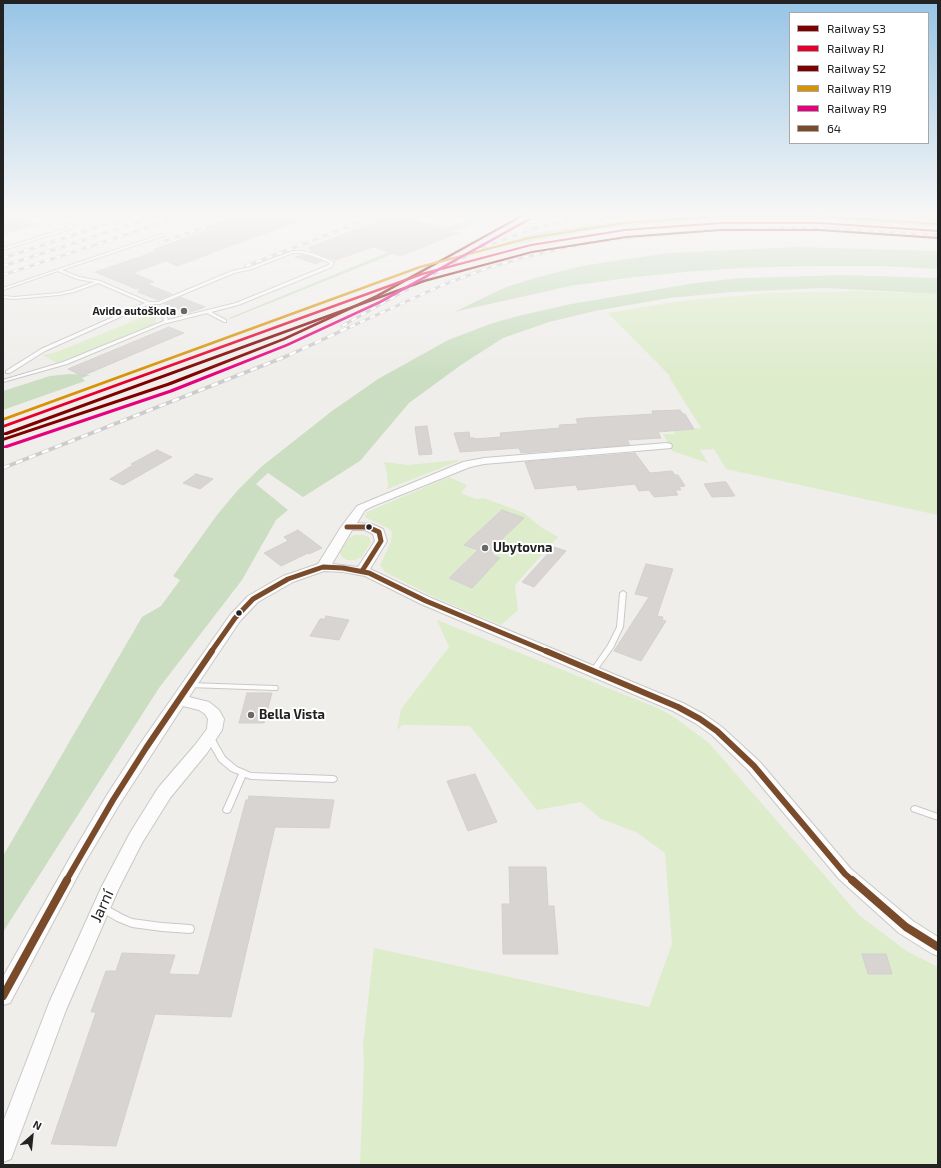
<!DOCTYPE html>
<html>
<head>
<meta charset="utf-8">
<style>
  body { margin:0 }
  #map { position:relative; width:941px; height:1168px; overflow:hidden; background:#f0eeeb; font-family:"Exo 2",sans-serif }
  canvas { display:block }
  .frame { position:absolute; inset:0; border:4px solid #222; pointer-events:none }
  .legend { position:absolute; left:789px; top:12px; width:140px; height:132px; box-sizing:border-box; background:#fff; border:1px solid #a7a7a7; margin:0; padding:5px 7px; list-style:none; font-size:12px; color:#222 }
  .legend li { display:flex; align-items:center; gap:8px; height:20px }
  .legend b { width:20px; border:1px solid #a7a7a7 }
  .north { position:absolute; left:12px; top:1116px; width:40px; height:40px; -webkit-text-stroke:3px #fff; paint-order:stroke; rotate:27deg; font-size:11px; font-weight:700; line-height:16px; text-align:center; color:#222 }
  .north::after { content:''; display:block; margin:auto; width:14px; height:18px; background:#222; clip-path:polygon(50% 0,100% 100%,50% 72%,0 100%) }
</style>
</head>
<body>
<div id="map">
<canvas width="941" height="1168"></canvas>
<div class="frame"></div>
<ul class="legend">
<li><b style="height:5px;background:#800000"></b>Railway S3</li>
<li><b style="height:5px;background:#e4002b"></b>Railway RJ</li>
<li><b style="height:5px;background:#800000"></b>Railway S2</li>
<li><b style="height:5px;background:#d79205"></b>Railway R19</li>
<li><b style="height:5px;background:#e5007d"></b>Railway R9</li>
<li><b style="height:5px;background:#7a4b2a"></b>64</li>
</ul>
<div class="north">N</div>
</div>
<script>
const ctx = document.querySelector('canvas').getContext('2d');
ctx.lineJoin = 'round';
function fill(path, color) { ctx.fillStyle = color; ctx.fill(path, 'evenodd'); }
const poly = rows => new Path2D(rows.map(r => 'M' + r).join(''));
function stroke(path, color, width, dash) { ctx.strokeStyle = color; ctx.lineWidth = width; ctx.lineCap = dash ? 'butt' : 'round'; ctx.setLineDash(dash || []); ctx.stroke(path); }
function drawText(font, color, halo, rows, align = 'center') {
  ctx.font = font + ' "Exo 2",sans-serif'; ctx.lineWidth = 4; ctx.setLineDash([]); ctx.textBaseline = 'middle'; ctx.strokeStyle = halo; ctx.fillStyle = color; for (const [text, x, y, turn = 0] of rows) {
    ctx.save(); ctx.translate(x, y); ctx.rotate((+turn || 0) * Math.PI / 180); ctx.textAlign = isNaN(turn) ? turn : align; if (halo) ctx.strokeText(text, 0, 0); ctx.fillText(text, 0, 0); ctx.restore();
  }
}
fill(poly([
  [855,291,938,294,938,515,726,469,714,449,700,450,708,463,672,451,663,434,675,434,674,431,701,428,669,377,671,377,608,313,680,301,770,293],
  [158,311,155,324,85,353,57,363,42,355,54,353],
  [458,460,459,461,359,500,385,490,388,487,387,474,384,462,408,465],
  [449,477,467,485,461,493,476,499,484,498,524,513,541,527,558,537,515,585,518,610,501,625,436,598,385,572,380,565,391,542,392,532,388,528,366,518,365,516,367,512],
  [503,510,523,518,501,540,506,542,492,555,500,559,472,587,448,578,478,550,464,545],
  [355,535,363,535,369,537,371,542,362,557,355,560,347,560,342,557,340,552,349,538],
  [437,620,658,708,674,717,709,743,859,915,905,950,938,967,938,1165,360,1165,364,1063,363,1045,374,948,649,1007,672,944,665,853,636,832,601,819,581,802,537,810,470,726,402,725,397,730,401,709,449,647]
]), '#ddeccb');
fill(poly([
  [483,213,500,213,461,229,448,232,230,319,229,318],
  [745,213,813,214,902,219,938,225,938,227,817,219,717,219,643,224,597,229,504,246,505,242,540,232,577,227,645,218],
  [797,247,938,251,938,269,880,266,814,266,740,268,685,272,627,278,570,286,454,312,506,287,535,278,581,266,668,253],
  [844,275,938,278,938,294,825,288,732,292,669,298,595,311,549,322,503,338,461,365,409,403,360,461,303,497,268,473,256,484,288,510,276,520,242,580,159,688,3,932,3,856,142,617,161,606,180,580,173,576,217,515,237,491,261,467,332,411,378,379,448,340,493,323,518,316,571,304,695,283,740,278],
  [70,374,90,375,82,378,85,381,3,410,3,391,50,376]
]), '#cbdec1');
const building = poly([
  [3,213,8,213,37,224,3,234,3,213],
  [248,213,315,213,316,214,177,266,166,261,133,273,154,282,147,284,172,294,158,300,138,292,140,287,136,289,95,272,157,251,153,250,209,229,205,227,248,213],
  [397,213,418,218,413,220,458,233,401,256,373,247,336,260,310,251,313,250,308,248,397,213],
  [302,255,313,257,322,261,316,264,295,257,302,255],
  [180,297,205,307,188,313,165,304,180,297],
  [169,327,184,333,82,376,68,369,169,327],
  [680,410,683,414,685,414,694,429,658,432,661,438,627,440,630,445,521,453,519,448,460,452,454,433,469,432,470,438,475,438,475,439,501,437,500,433,560,428,559,425,578,424,576,419,584,418,653,414,652,411,680,410],
  [427,426,432,454,419,455,415,427,427,426],
  [157,450,172,457,123,485,110,479,133,465,131,464,157,450],
  [635,453,650,473,672,471,675,475,678,475,685,486,679,487,681,490,675,490,678,495,654,497,649,490,639,491,635,484,578,490,576,485,535,489,525,462,635,453],
  [196,474,213,479,200,489,183,483,196,474],
  [722,482,726,482,735,496,712,497,704,484,722,482],
  [502,510,524,518,501,540,506,542,492,555,500,558,472,588,449,578,478,550,464,545,502,510],
  [298,530,322,548,309,554,308,553,281,566,264,553,288,541,284,537,298,530],
  [554,547,566,551,534,587,522,582,554,547],
  [646,564,673,569,657,616,663,617,662,620,666,621,641,661,614,651,649,597,635,594,646,564],
  [326,616,349,620,339,640,310,636,320,619,325,619,326,616],
  [247,693,272,693,264,723,239,723,247,693],
  [475,774,497,822,468,831,447,781,475,774],
  [249,796,334,800,329,828,275,827,231,1017,155,1014,116,1146,51,1144,96,1012,91,1012,106,971,116,971,122,953,175,955,169,974,199,975,246,800,248,800,249,796],
  [509,867,546,867,548,906,554,906,558,954,503,954,502,904,510,904,509,867],
  [862,954,886,954,892,974,868,974,862,954]
]);
fill(building, '#d7d4d2');
stroke(building, '#d3d0cc', 1);
const lane = poly([
  [33,213,37,213,67,224,103,213,107,213,70,225,74,226,74,228,3,250,3,248,70,227,33,213],
  [907,213,913,213,938,216,938,218,907,213],
  [162,234,164,235,163,236,62,270,79,277,100,281,149,302,158,302,232,271,250,267,293,251,302,251,315,254,334,262,332,267,238,305,211,312,226,320,226,322,224,322,207,313,163,324,67,364,3,382,3,380,63,362,164,321,162,311,165,312,168,320,236,303,329,265,330,263,313,256,302,253,293,253,252,269,234,273,160,304,149,304,45,351,10,373,6,373,6,371,41,349,145,303,98,283,74,292,59,295,14,299,3,298,3,296,14,297,59,293,72,290,94,282,77,279,58,271,3,290,3,288,162,234],
  [623,591,626,593,623,627,613,648,595,673,591,673,590,671,608,645,617,627,620,593,623,591],
  [187,683,189,683,275,686,277,686,278,688,277,690,275,690,189,687,187,687,186,685,187,683],
  [210,735,213,736,225,757,237,767,251,773,333,776,336,777,337,779,336,781,333,782,251,779,245,777,230,812,227,813,224,812,223,810,239,774,231,771,219,761,206,738,207,736,210,735],
  [915,806,938,814,938,820,912,811,911,809,912,807,915,806],
  [103,904,123,915,132,919,162,923,190,925,193,926,194,929,193,932,190,933,162,931,132,927,117,921,100,911,99,908,100,905,103,904]
]);
const street = poly([
  [667,443,671,444,672,446,671,448,484,464,470,467,373,506,365,510,357,523,372,524,383,529,387,541,370,569,431,598,683,703,705,715,722,727,760,762,851,869,913,921,938,937,938,956,931,953,899,933,839,879,748,770,712,735,695,723,673,711,421,604,365,576,343,572,324,571,293,582,258,602,240,621,189,697,209,702,219,710,224,719,222,730,207,753,170,798,142,843,119,888,66,1010,11,1159,3,1162,3,1122,49,1003,102,886,130,833,158,788,195,745,207,729,208,719,205,714,199,710,183,706,119,805,84,864,10,1003,3,1005,3,977,72,854,107,795,140,744,230,615,248,596,283,576,318,564,341,527,357,506,463,462,484,458,667,443],
  [352,530,365,530,373,534,375,541,358,567,332,564,352,530]
]);
stroke(lane, '#c9c8c7', 2);
stroke(street, '#c9c8c7', 2);
fill(lane, '#fdfcfc');
fill(street, '#fdfcfc');
const railFar1 = poly([
  [863,213,938,219],
  [669,214,692,213],
  [654,215,675,213],
  [583,221,659,213],
  [159,243,245,213],
  [3,258,141,213],
  [3,266,167,213],
  [246,266,384,213],
  [3,275,192,213],
  [342,326,479,249,536,228,600,213],
  [350,327,445,284,485,269,525,257,583,244,626,238,711,230,822,228,938,235]
]);
const rail = poly([
  [3,468,287,356,352,326]
]);
stroke(railFar1, '#ccc', 3);
stroke(rail, '#ccc', 3.5);
stroke(railFar1, '#fff', 2, [5.5]);
stroke(rail, '#fff', 2.5, [7]);
stroke(poly([
  [347,527,368,527,379,532,381,541,362,571],
  [211,652,235,618,253,599,288,579,323,567,343,568,369,573,426,601,548,652]
]), '#7a4b2a', 5);
stroke(poly([
  [546,651,678,707,700,719,717,731,754,766,845,874,853,881],
  [66,881,113,800,146,748,212,651]
]), '#7a4b2a', 6);
stroke(poly([
  [852,880,906,927,938,947],
  [3,996,67,880]
]), '#7a4b2a', 8);
fill(poly([
  [525,213,529,213,378,297,285,340,171,385,3,441,3,438,167,383,283,338,376,295,525,213]
]), '#800000');
fill(poly([
  [721,222,819,222,938,230,938,232,819,224,721,224,625,231,531,246,423,275,3,428,3,425,421,273,531,244,625,229,721,222]
]), '#e4002b');
fill(poly([
  [721,229,819,229,938,237,938,239,819,231,721,231,626,238,532,253,425,282,7,435,3,435,3,433,423,280,532,251,626,236,721,229]
]), '#800000');
fill(poly([
  [721,215,819,215,938,223,938,225,819,217,721,217,624,224,529,239,421,268,3,421,3,418,419,266,529,237,624,222,721,215]
]), '#d79205');
fill(poly([
  [529,218,532,219,381,303,288,346,173,392,7,448,3,448,3,446,169,390,286,344,379,301,529,218]
]), '#e5007d');
const sky = ctx.createLinearGradient(0, 0, 0, 376);
sky.addColorStop(0, '#97c4e6');
sky.addColorStop(0.57, '#f8f7f6');
sky.addColorStop(1, '#f8f7f600');
ctx.fillStyle = sky;
ctx.fillRect(0, 0, 941, 376);
for (const [x, y, r, color] of [
  [184,311,4,"#6a6968"],
  [369,527,3.5,"#222"],
  [485,548,4,"#6a6968"],
  [239,613,3.5,"#222"],
  [251,715,4,"#6a6968"]
]) { const dot = new Path2D(); dot.arc(x, y, r, 0, 2 * Math.PI); ctx.fillStyle = color; ctx.fill(dot); stroke(dot, '#fff', 1.5); }
drawText('bold 11px', '#222', '#fff', [
  ["Avido autoškola",176,311]
], 'right');
drawText('bold 13px', '#222', '#fff', [
  ["Ubytovna",493,548],
  ["Bella Vista",259,715]
], 'left');
drawText('16px', '#222', '#fff', [
  ["Jarní",102,906,-65]
]);
</script>
</body>
</html>
